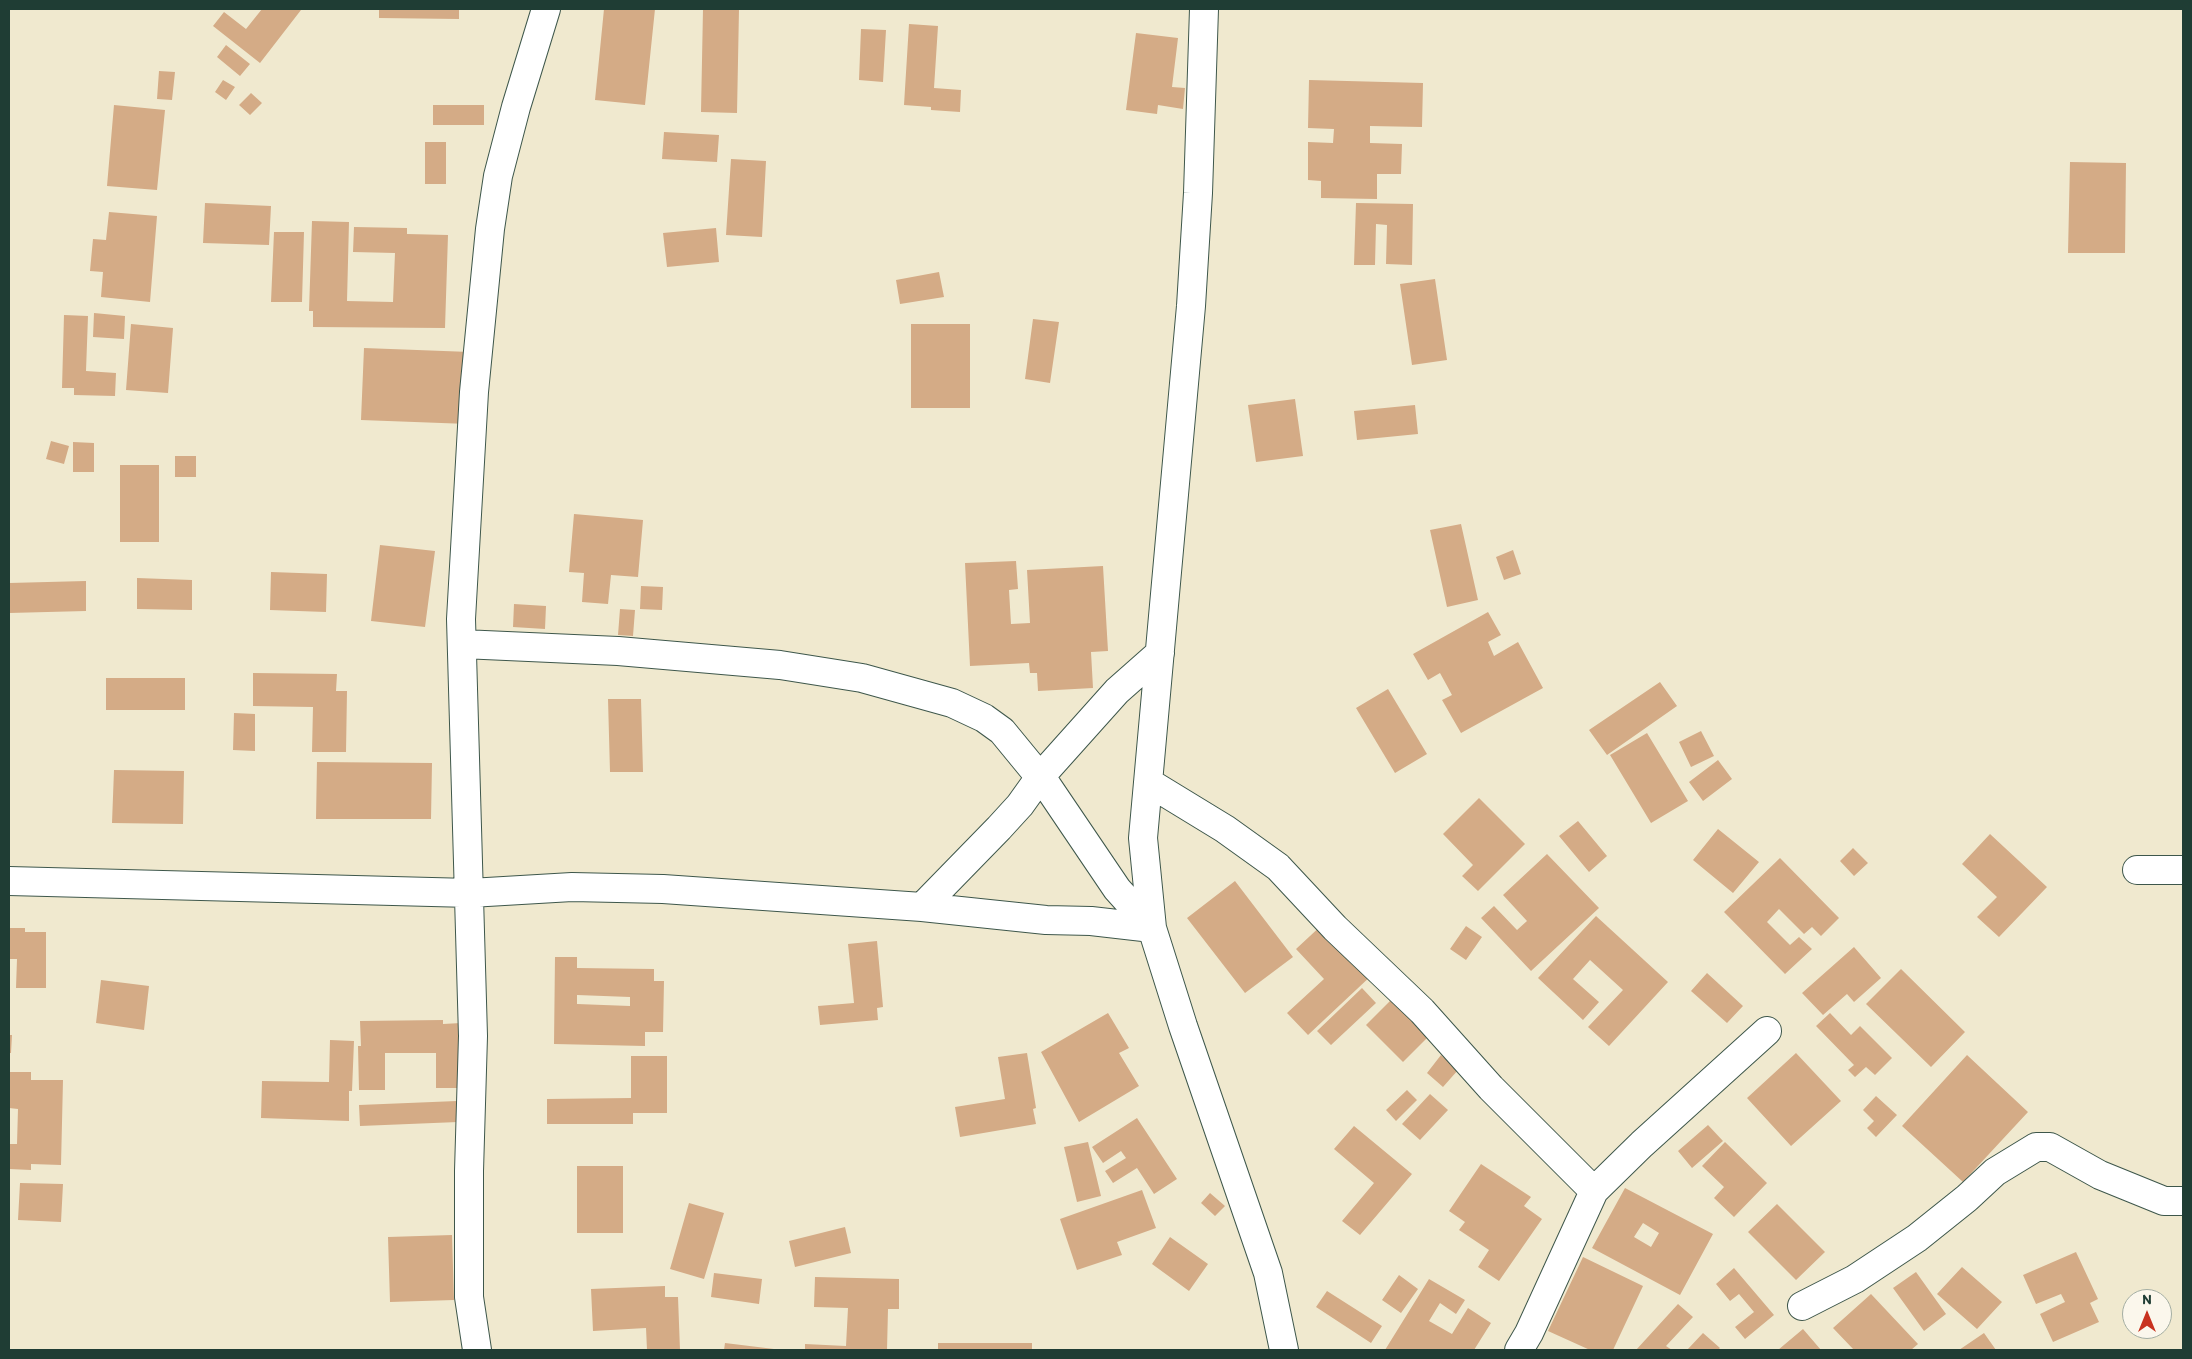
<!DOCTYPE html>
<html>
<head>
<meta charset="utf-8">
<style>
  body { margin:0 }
  #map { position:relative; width:2192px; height:1359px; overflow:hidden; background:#f0e9cf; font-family:Itim,sans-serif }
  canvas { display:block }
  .frame { position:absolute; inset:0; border:10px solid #1f3d34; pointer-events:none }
  .north { position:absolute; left:2122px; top:1289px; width:50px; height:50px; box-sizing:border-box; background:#fbf7ec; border:1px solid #a3ada2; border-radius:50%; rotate:0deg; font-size:14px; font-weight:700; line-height:20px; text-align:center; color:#1f3d34 }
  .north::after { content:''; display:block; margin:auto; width:18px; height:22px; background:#c8321e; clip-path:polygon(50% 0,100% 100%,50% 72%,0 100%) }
</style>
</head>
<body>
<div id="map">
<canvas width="2192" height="1359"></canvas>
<div class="frame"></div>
<div class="north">N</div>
</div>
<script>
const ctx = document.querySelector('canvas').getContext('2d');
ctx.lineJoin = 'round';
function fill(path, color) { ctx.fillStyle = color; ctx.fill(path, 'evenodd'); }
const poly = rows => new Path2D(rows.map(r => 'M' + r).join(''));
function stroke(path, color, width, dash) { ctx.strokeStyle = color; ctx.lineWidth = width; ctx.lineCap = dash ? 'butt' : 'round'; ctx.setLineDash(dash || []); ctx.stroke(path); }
fill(poly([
  [262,9,301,10,260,63,213,26,224,12,246,29],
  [379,9,459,9,459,19,379,18],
  [604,9,655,9,645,105,595,100],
  [703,9,739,9,737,113,701,112],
  [909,24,938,26,934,88,961,90,960,112,931,110,931,107,904,105],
  [861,29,886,30,883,82,859,80],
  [1136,33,1178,38,1172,87,1185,88,1183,109,1158,105,1157,114,1126,110],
  [226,45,250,64,240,76,217,57],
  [159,71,175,72,172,100,157,99],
  [223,80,235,87,226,100,215,92],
  [1309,80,1423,83,1422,127,1370,126,1370,143,1402,144,1401,174,1377,174,1377,199,1321,198,1321,181,1308,180,1308,142,1333,143,1334,129,1308,128],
  [251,93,262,103,250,115,239,105],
  [114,105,165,110,157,190,107,186],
  [433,105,484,105,484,125,433,125],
  [664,132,719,135,717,162,662,159],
  [425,142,446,142,446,184,425,184],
  [731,159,766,161,762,237,726,235],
  [2070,162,2126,163,2125,253,2068,253],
  [205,203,271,206,269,245,203,243],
  [1356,203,1413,204,1412,265,1386,264,1387,225,1376,224,1375,265,1354,265],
  [109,212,157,216,150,302,101,297,103,272,90,271,93,239,106,240],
  [312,221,349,222,347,301,393,302,395,253,353,252,354,227,407,228,407,234,448,235,445,328,313,327,313,311,309,311],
  [716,228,719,262,667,267,663,233],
  [274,232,304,232,302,302,271,302],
  [939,272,944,297,900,304,896,280],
  [1435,279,1447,360,1412,365,1400,284],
  [94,313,125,316,124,339,93,337],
  [64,315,88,316,86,371,116,373,115,396,74,395,74,388,62,388],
  [1033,319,1059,322,1050,383,1025,379],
  [131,324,173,328,168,393,126,390],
  [911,324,970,324,970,408,911,408],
  [364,348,470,352,468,424,361,420],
  [1295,399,1303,456,1256,462,1248,405],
  [1415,405,1418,434,1357,440,1354,411],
  [51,441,69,446,64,464,46,459],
  [73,442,94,443,94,472,73,472],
  [175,456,196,456,196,477,175,477],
  [120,465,159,465,159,542,120,542],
  [574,514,643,520,638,577,611,575,608,604,582,602,584,573,569,572],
  [1461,524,1478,600,1447,607,1430,530],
  [380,545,435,551,425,627,371,621],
  [1513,550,1521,574,1504,580,1496,557],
  [1016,561,1018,589,1009,590,1011,624,1030,623,1027,570,1103,566,1108,651,1091,652,1093,688,1038,691,1037,673,1030,673,1029,663,970,666,965,563],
  [271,572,327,574,326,612,270,610],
  [137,578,192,580,192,610,137,609],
  [86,581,86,611,9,613,9,583],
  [641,586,663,587,662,610,640,609],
  [514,604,546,606,545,629,513,627],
  [620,609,635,610,633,636,618,635],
  [1488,612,1501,635,1488,642,1494,656,1518,642,1543,688,1461,733,1442,700,1452,695,1440,673,1428,680,1413,654],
  [253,673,337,674,336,691,347,691,346,752,312,752,313,707,253,706],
  [106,678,185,678,185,710,106,710],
  [1660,682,1677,706,1607,755,1589,730],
  [1388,689,1427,754,1395,773,1356,708],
  [608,699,641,699,643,772,610,772],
  [234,713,255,714,255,751,233,750],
  [1701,731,1714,756,1691,767,1679,742],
  [1647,733,1688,801,1651,823,1610,755],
  [1718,760,1732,779,1703,801,1689,782],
  [317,762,432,763,431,819,316,819],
  [114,770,184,771,183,824,112,823],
  [1479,798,1525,844,1478,891,1462,876,1473,865,1443,834],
  [1578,821,1607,856,1589,872,1559,836],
  [1718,829,1759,862,1733,893,1693,860],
  [1990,834,2047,887,1999,937,1977,917,1997,897,1962,864],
  [1853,848,1868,863,1854,876,1840,861],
  [1547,854,1599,908,1531,971,1481,918,1494,906,1517,930,1527,921,1503,895],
  [1780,858,1839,918,1821,936,1812,927,1804,934,1779,909,1767,922,1790,945,1799,937,1812,949,1785,974,1724,912],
  [1235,881,1293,957,1245,993,1187,918],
  [1596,916,1668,982,1609,1046,1588,1027,1623,990,1590,960,1573,979,1599,1002,1583,1020,1538,978],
  [1324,923,1373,974,1308,1035,1287,1013,1324,979,1296,949],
  [1466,926,1482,937,1466,960,1450,949],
  [9,928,25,928,25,932,46,932,46,988,16,988,17,959,9,959],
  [877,941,883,1007,877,1008,878,1020,820,1025,818,1006,854,1003,848,944],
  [1854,947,1881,978,1854,1002,1847,994,1823,1015,1802,993],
  [555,957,577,957,577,968,654,969,654,981,664,981,663,1032,645,1032,645,1046,554,1044],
  [577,995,630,997,630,1006,577,1004],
  [1901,969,1965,1032,1931,1067,1866,1004],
  [1707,973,1743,1006,1727,1023,1691,991],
  [101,980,149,986,144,1030,96,1023],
  [1362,988,1376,1003,1331,1045,1317,1031],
  [1395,996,1432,1033,1403,1062,1366,1025],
  [1108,1013,1129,1048,1119,1053,1139,1086,1079,1122,1041,1052],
  [1830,1013,1851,1035,1860,1026,1892,1058,1875,1075,1866,1067,1855,1077,1848,1070,1854,1065,1816,1026],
  [443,1020,443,1024,461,1023,462,1088,436,1088,436,1053,385,1053,385,1090,359,1090,358,1046,361,1046,360,1021],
  [9,1035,12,1035,11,1053,9,1053],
  [330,1040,354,1041,352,1091,349,1091,349,1121,261,1118,262,1081,329,1082],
  [1027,1053,1036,1108,1033,1109,1036,1124,960,1137,955,1107,1005,1099,998,1057],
  [1796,1053,1841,1101,1791,1146,1747,1098],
  [1441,1055,1458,1070,1443,1087,1427,1073],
  [1967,1055,2028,1112,1963,1182,1902,1126],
  [631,1056,667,1056,667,1113,633,1113,633,1124,547,1124,547,1099,631,1098],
  [9,1072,31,1072,31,1080,63,1080,61,1165,31,1164,31,1170,9,1169,9,1144,17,1144,18,1109,9,1108],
  [1407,1090,1417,1100,1396,1121,1386,1110],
  [1430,1094,1448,1110,1420,1140,1402,1124],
  [1876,1096,1897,1115,1876,1137,1867,1128,1874,1121,1863,1110],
  [457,1101,458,1122,360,1126,359,1105],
  [1137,1118,1177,1179,1154,1194,1137,1168,1113,1183,1105,1171,1126,1158,1121,1151,1103,1163,1092,1147],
  [1708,1125,1723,1141,1692,1168,1678,1151],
  [1354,1126,1412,1174,1360,1235,1342,1221,1374,1183,1334,1149],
  [1088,1142,1101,1196,1077,1202,1064,1147],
  [1725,1142,1767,1183,1734,1217,1714,1198,1724,1187,1702,1166],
  [1481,1164,1531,1197,1524,1206,1542,1219,1499,1281,1478,1267,1489,1250,1459,1230,1465,1222,1449,1211],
  [577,1166,623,1166,623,1233,577,1233],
  [20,1183,63,1184,61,1222,18,1220],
  [1625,1188,1713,1234,1680,1295,1592,1248],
  [1643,1223,1659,1233,1651,1247,1634,1237],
  [1142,1190,1156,1228,1117,1242,1122,1255,1077,1270,1060,1219],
  [1210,1193,1225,1206,1215,1216,1201,1203],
  [689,1203,724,1213,704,1279,670,1269],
  [1777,1204,1825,1252,1796,1280,1748,1232],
  [845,1227,851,1253,795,1267,789,1241],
  [452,1235,454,1300,390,1302,388,1237],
  [1170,1237,1208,1264,1189,1291,1152,1264],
  [2076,1252,2098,1299,2090,1303,2099,1322,2053,1342,2040,1314,2065,1302,2061,1294,2036,1304,2023,1275],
  [1583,1257,1643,1286,1613,1350,1590,1350,1548,1331],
  [1962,1267,2002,1302,1977,1329,1937,1294],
  [1734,1268,1774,1315,1745,1339,1735,1327,1754,1312,1739,1294,1730,1301,1716,1284],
  [1916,1272,1946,1314,1924,1331,1893,1288],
  [714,1273,762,1279,759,1304,711,1297],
  [1399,1275,1418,1289,1401,1313,1382,1300],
  [815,1277,899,1279,899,1309,888,1309,887,1350,805,1350,805,1344,846,1346,848,1308,814,1307],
  [1429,1279,1465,1300,1456,1314,1440,1303,1429,1321,1452,1334,1468,1308,1491,1323,1474,1350,1385,1350],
  [665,1286,665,1297,678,1297,680,1350,647,1350,646,1328,593,1331,591,1289],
  [1327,1291,1382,1326,1371,1343,1316,1307],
  [1871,1294,1918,1344,1911,1350,1854,1350,1833,1328],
  [1678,1304,1693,1317,1666,1346,1672,1350,1636,1350],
  [1803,1329,1821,1350,1778,1350],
  [1703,1333,1720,1348,1718,1350,1687,1350],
  [1984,1333,1996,1350,1959,1350],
  [725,1343,774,1349,774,1350,724,1350],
  [938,1343,1032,1343,1032,1350,938,1350]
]), '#d4ab86');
const minor = poly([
  [1204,9,1198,193,1191,306,1143,838,1152,928,1183,1026,1268,1273,1284,1350],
  [462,644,618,651,780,665,862,678,952,703,984,718,1002,731,1048,787,1117,889,1152,928],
  [1148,782,1225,829,1278,867,1335,928,1422,1011,1491,1088,1594,1191],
  [2137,870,2183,870],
  [9,881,470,893,572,887,663,889,922,907,1046,920,1091,921,1152,928],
  [922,907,999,828,1020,805,1040,777,1117,691,1160,653],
  [1802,1306,1855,1279,1917,1238,1967,1198,1995,1172,2036,1147,2050,1147,2100,1175,2164,1201,2183,1201],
  [477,1350,469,1297,469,1171,473,1036,461,619,474,392,490,229,498,176,516,107,546,9],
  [1519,1350,1529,1333,1594,1191,1642,1144,1767,1031]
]);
stroke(minor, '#3e574b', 30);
stroke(minor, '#fff', 28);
</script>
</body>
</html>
